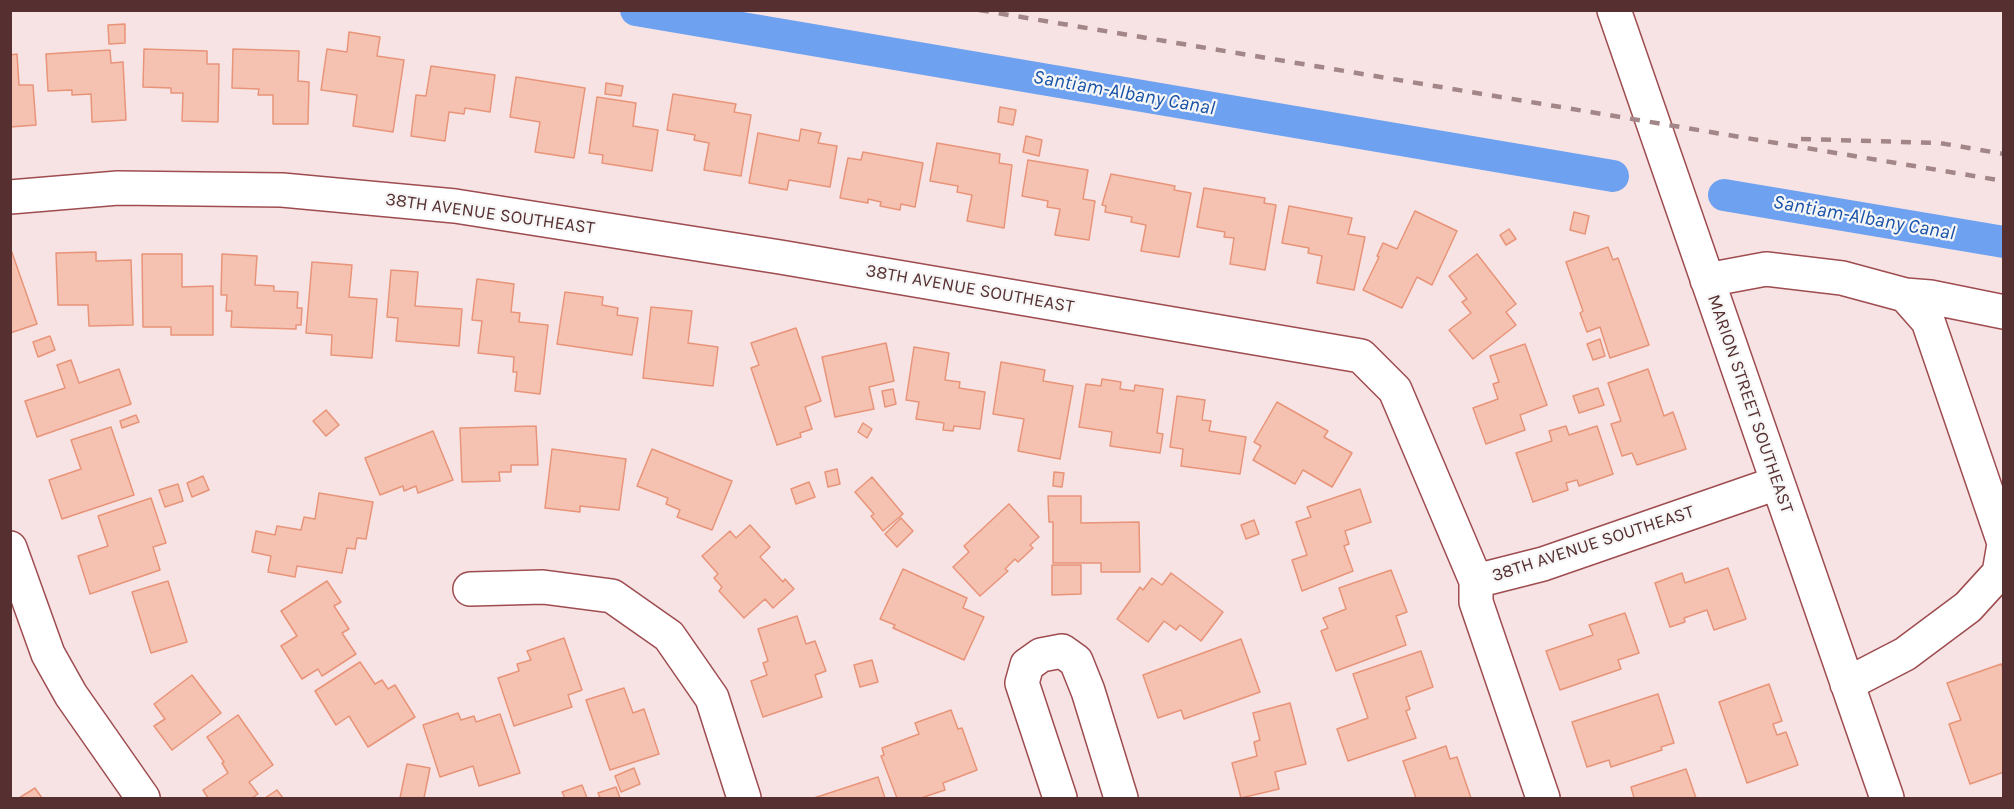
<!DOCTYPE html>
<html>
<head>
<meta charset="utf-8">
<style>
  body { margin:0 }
  #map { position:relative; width:2014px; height:809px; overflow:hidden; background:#f7e3e3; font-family:Karla,sans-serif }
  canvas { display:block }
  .frame { position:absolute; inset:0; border:12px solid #563031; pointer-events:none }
</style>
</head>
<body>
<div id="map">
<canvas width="2014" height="809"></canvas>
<div class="frame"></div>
</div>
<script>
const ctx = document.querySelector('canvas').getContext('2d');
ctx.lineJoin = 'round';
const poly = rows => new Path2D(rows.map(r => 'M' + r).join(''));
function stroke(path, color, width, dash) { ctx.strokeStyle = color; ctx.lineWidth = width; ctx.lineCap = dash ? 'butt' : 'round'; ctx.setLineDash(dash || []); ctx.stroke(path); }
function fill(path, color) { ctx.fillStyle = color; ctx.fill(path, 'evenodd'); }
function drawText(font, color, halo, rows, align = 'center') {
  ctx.font = font + ' Karla,sans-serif'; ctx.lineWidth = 4.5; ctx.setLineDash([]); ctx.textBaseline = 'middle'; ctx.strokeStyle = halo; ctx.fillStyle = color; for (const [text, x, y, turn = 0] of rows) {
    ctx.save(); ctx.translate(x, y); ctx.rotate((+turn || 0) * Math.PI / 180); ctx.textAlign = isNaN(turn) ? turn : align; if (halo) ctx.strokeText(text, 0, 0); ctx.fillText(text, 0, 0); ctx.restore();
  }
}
stroke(poly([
  [636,10,1613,176],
  [1724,195,2004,242]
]), '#6ea1ef', 32);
const building = poly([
  [125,24,125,43,109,44,108,25,125,24],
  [349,32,380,37,377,56,404,60,393,132,353,126,357,95,321,90,327,49,347,52,349,32],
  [144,49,207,51,207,64,219,64,218,122,182,121,183,93,171,93,171,88,143,87,144,49],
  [233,49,299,51,298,81,309,82,308,124,273,124,273,95,258,95,259,89,232,88,233,49],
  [110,50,111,63,123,62,126,120,92,122,91,94,72,95,72,90,48,91,46,54,110,50],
  [17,54,19,85,33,85,36,125,10,127,10,55,17,54],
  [431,66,495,75,490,112,465,108,464,114,449,112,445,141,411,136,416,95,426,96,431,66],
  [516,77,585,88,574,158,535,152,540,122,510,117,516,77],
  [606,83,623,86,621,96,605,94,606,83],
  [673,94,736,104,734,112,751,115,741,176,704,170,709,143,694,140,695,135,667,130,673,94],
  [597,97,636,103,633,126,658,130,652,171,602,163,603,155,589,153,597,97],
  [1000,107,1016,110,1013,125,998,122,1000,107],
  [801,129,821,133,818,143,837,146,830,187,789,180,787,190,749,183,758,133,799,141,801,129],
  [1026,136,1042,140,1039,156,1023,152,1026,136],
  [937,143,1000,154,999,163,1012,165,1004,228,967,221,972,195,957,192,958,186,930,181,937,143],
  [863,152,923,163,915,207,901,204,900,210,880,206,881,202,868,199,868,203,840,198,848,158,861,160,863,152],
  [1028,160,1088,170,1083,199,1095,201,1089,240,1055,235,1060,209,1047,207,1048,201,1022,196,1028,160],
  [1111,174,1175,186,1174,190,1191,193,1179,257,1141,251,1146,225,1131,222,1132,217,1105,212,1106,206,1102,205,1111,174],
  [1204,188,1265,198,1264,203,1276,205,1265,270,1230,264,1234,238,1224,237,1225,232,1197,227,1204,188],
  [1289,206,1352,218,1348,234,1365,237,1354,290,1317,283,1322,256,1308,253,1309,248,1282,243,1289,206],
  [1415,211,1457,231,1432,285,1417,277,1402,308,1363,290,1379,257,1377,256,1383,243,1397,249,1415,211],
  [1574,212,1589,216,1585,234,1570,230,1574,212],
  [1509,229,1516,239,1506,245,1500,235,1509,229],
  [10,247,37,324,10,333,10,247],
  [1608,247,1613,260,1618,258,1649,345,1610,358,1600,327,1587,332,1580,313,1583,311,1566,262,1608,247],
  [96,252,96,261,131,260,133,325,89,326,88,305,58,305,56,253,96,252],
  [142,254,182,254,182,287,213,286,213,335,171,335,171,327,143,327,142,254],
  [222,254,257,256,255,285,274,286,274,291,298,292,297,308,302,308,301,325,296,325,296,329,231,327,232,311,226,311,227,295,221,295,222,254],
  [1477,254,1516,304,1506,312,1516,325,1473,359,1449,330,1471,313,1462,302,1467,299,1449,276,1477,254],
  [312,262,352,265,349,297,377,299,372,358,331,355,332,335,306,333,312,262],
  [391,270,418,272,415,306,462,309,459,346,396,341,398,318,387,317,391,270],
  [477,279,514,284,511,312,520,313,519,322,548,325,540,394,515,391,517,372,513,372,514,357,478,353,482,321,472,320,477,279],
  [565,292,603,297,602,305,618,308,617,315,638,318,632,355,557,344,565,292],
  [651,307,692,311,688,343,718,347,713,386,643,378,651,307],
  [796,328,821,401,805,407,812,429,800,433,801,437,777,445,751,368,759,365,751,343,796,328],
  [50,336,55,350,38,357,33,342,50,336],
  [1600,339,1605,356,1593,360,1587,344,1600,339],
  [886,343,894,381,869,387,874,409,835,417,822,357,886,343],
  [1525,344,1547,405,1520,415,1525,430,1486,444,1473,408,1498,399,1493,384,1499,382,1490,356,1525,344],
  [914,347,949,353,945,380,960,382,959,388,985,392,980,429,954,426,953,431,943,430,944,423,916,419,919,402,906,400,914,347],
  [71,360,79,383,119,369,131,404,37,437,25,401,65,388,57,365,71,360],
  [1001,362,1045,370,1043,381,1073,386,1060,459,1018,451,1024,419,993,414,1001,362],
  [1648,369,1664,416,1673,412,1686,449,1637,465,1632,453,1622,456,1611,424,1621,421,1608,383,1648,369],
  [1102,379,1121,382,1120,389,1134,391,1135,385,1163,389,1157,433,1163,434,1160,453,1110,446,1112,432,1079,427,1086,384,1101,386,1102,379],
  [1598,388,1604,405,1579,413,1573,396,1598,388],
  [893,389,896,404,885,407,882,391,893,389],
  [1177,396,1205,400,1202,420,1211,421,1209,431,1246,437,1240,474,1181,466,1183,449,1170,447,1177,396],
  [1277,402,1328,431,1324,437,1352,453,1332,487,1303,470,1295,484,1253,460,1261,446,1254,442,1277,402],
  [326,410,339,425,326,436,313,421,326,410],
  [136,415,139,422,122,428,120,421,136,415],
  [863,423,872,429,867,438,858,432,863,423],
  [536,426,538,465,511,465,511,472,499,472,500,481,462,482,460,428,536,426],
  [1566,426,1569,435,1597,426,1613,474,1579,486,1577,480,1566,483,1568,490,1533,502,1516,453,1552,441,1549,431,1566,426],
  [111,427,134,495,62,519,49,480,81,469,71,440,111,427],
  [433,431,453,480,418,493,416,486,404,491,403,486,380,495,365,458,433,431],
  [552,449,626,459,619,510,580,506,580,512,545,508,552,449],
  [652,449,732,481,712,530,677,517,680,510,666,504,668,498,637,486,652,449],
  [837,469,840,484,828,487,825,472,837,469],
  [1054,472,1064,473,1062,487,1053,486,1054,472],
  [203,476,209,490,192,497,187,483,203,476],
  [872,477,903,514,883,531,871,516,874,514,855,492,872,477],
  [809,482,815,497,796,504,791,489,809,482],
  [178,484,183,501,165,507,159,490,178,484],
  [1360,489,1371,522,1345,531,1349,544,1344,546,1353,571,1302,591,1292,560,1307,555,1296,522,1311,517,1307,507,1360,489],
  [319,493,373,502,366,539,357,538,355,549,347,548,342,573,297,566,295,577,268,572,271,556,252,552,256,531,275,535,277,526,301,530,304,517,315,519,319,493],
  [1048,496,1081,496,1081,523,1139,522,1140,572,1101,572,1101,563,1053,563,1053,522,1049,522,1048,496],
  [151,498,166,543,153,547,160,570,90,594,78,556,108,546,98,516,151,498],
  [1009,504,1039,537,1030,545,1033,548,1018,562,1015,559,1005,569,1008,571,980,596,953,567,969,552,964,546,1009,504],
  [901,518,913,531,897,547,885,534,901,518],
  [1254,520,1259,534,1246,539,1241,525,1254,520],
  [750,525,770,547,760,557,783,582,785,579,794,589,773,608,765,599,744,618,719,591,722,587,714,578,718,574,702,556,730,531,736,538,750,525],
  [1052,565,1081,565,1081,594,1052,595,1052,565],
  [1728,568,1746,619,1714,630,1707,610,1684,618,1685,622,1670,627,1655,583,1682,573,1685,583,1728,568],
  [903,569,967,598,963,608,984,617,964,660,893,628,895,625,880,619,903,569],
  [1391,570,1407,612,1396,616,1406,645,1336,671,1321,631,1328,628,1323,618,1346,609,1339,588,1391,570],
  [1171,573,1223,612,1201,641,1180,625,1176,630,1164,621,1148,642,1117,619,1140,587,1143,590,1152,578,1162,585,1171,573],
  [168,581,187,642,151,653,132,592,168,581],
  [327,581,341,602,334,606,349,629,342,633,356,654,322,676,318,669,302,679,281,646,297,636,281,611,327,581],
  [1625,613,1639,653,1618,660,1621,669,1560,690,1546,651,1593,635,1589,625,1625,613],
  [797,616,806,644,815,641,826,671,815,675,822,697,763,717,751,681,767,675,763,663,768,661,758,629,797,616],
  [564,638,582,690,568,695,572,707,514,726,498,678,519,671,517,664,531,660,527,651,564,638],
  [1241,639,1260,692,1184,719,1181,710,1158,718,1143,675,1241,639],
  [1421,651,1433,687,1406,697,1410,709,1406,711,1416,738,1348,761,1337,729,1368,718,1353,674,1421,651],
  [872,660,878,682,860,687,854,665,872,660],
  [360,662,375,684,382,680,388,689,395,685,415,717,368,747,349,716,336,725,315,691,360,662],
  [2001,664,2004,669,2004,772,1970,784,1949,724,1961,720,1947,683,2001,664],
  [192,675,221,713,172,750,154,726,165,719,154,704,192,675],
  [1769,684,1782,721,1773,724,1777,735,1786,732,1798,765,1747,783,1719,702,1769,684],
  [624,688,633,713,644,709,659,754,610,770,586,700,624,688],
  [1658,694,1674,743,1661,747,1662,750,1611,767,1609,760,1587,767,1572,722,1658,694],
  [1290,703,1306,764,1275,772,1279,789,1241,798,1232,763,1257,756,1254,742,1260,740,1253,713,1290,703],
  [951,710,958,729,962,728,977,770,943,783,945,790,921,798,897,798,881,756,884,755,882,748,919,734,915,723,951,710],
  [458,713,461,720,474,716,476,722,500,714,520,773,479,786,473,766,440,777,423,725,458,713],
  [238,715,273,765,249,782,258,794,252,798,208,798,203,790,228,773,222,763,224,762,207,737,238,715],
  [1446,746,1450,759,1457,757,1471,798,1416,798,1403,761,1446,746],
  [407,764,430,768,424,798,400,798,407,764],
  [634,768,640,784,621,792,615,776,634,768],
  [1686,769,1696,798,1634,798,1631,787,1686,769],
  [878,777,885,798,814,798,878,777],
  [582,785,587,798,565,798,562,792,582,785],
  [616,787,620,798,596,798,600,797,598,793,616,787],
  [35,788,42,798,19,798,35,788],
  [277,790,283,798,265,798,277,790]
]);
fill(building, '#f5c2b1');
stroke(building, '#e89479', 1.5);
const minor = poly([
  [1614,10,1887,798],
  [10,197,118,188,282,190,455,206,780,257,1361,356,1395,390,1476,581,1476,602,1543,798],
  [1707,280,1766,269,1842,278,1905,295,1928,321,2004,543],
  [1905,295,1930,297,2004,312],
  [10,548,48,654,71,695,143,798],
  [1476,581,1543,564,1777,483],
  [470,589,543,587,612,596,669,636,712,698,744,798],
  [1847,684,1905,654,1968,607,1999,573,2004,544],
  [1060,798,1022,683,1027,665,1041,655,1062,651,1076,661,1088,691,1121,798]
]);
stroke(minor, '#9e4c50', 36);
stroke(minor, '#fff', 33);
stroke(poly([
  [979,10,2004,181],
  [1801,139,1940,143,2004,154]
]), '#a38687', 4.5, [10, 10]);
drawText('18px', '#563031', '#f6f6f6', [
  ["38TH AVENUE SOUTHEAST",490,214,8],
  ["38TH AVENUE SOUTHEAST",970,289,10],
  ["MARION STREET SOUTHEAST",1750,404,71],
  ["38TH AVENUE SOUTHEAST",1593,544,-18]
]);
drawText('italic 20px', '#1651a7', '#f6f6f6', [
  ["Santiam-Albany Canal",1124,93,10],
  ["Santiam-Albany Canal",1864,218,10]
]);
</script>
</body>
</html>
